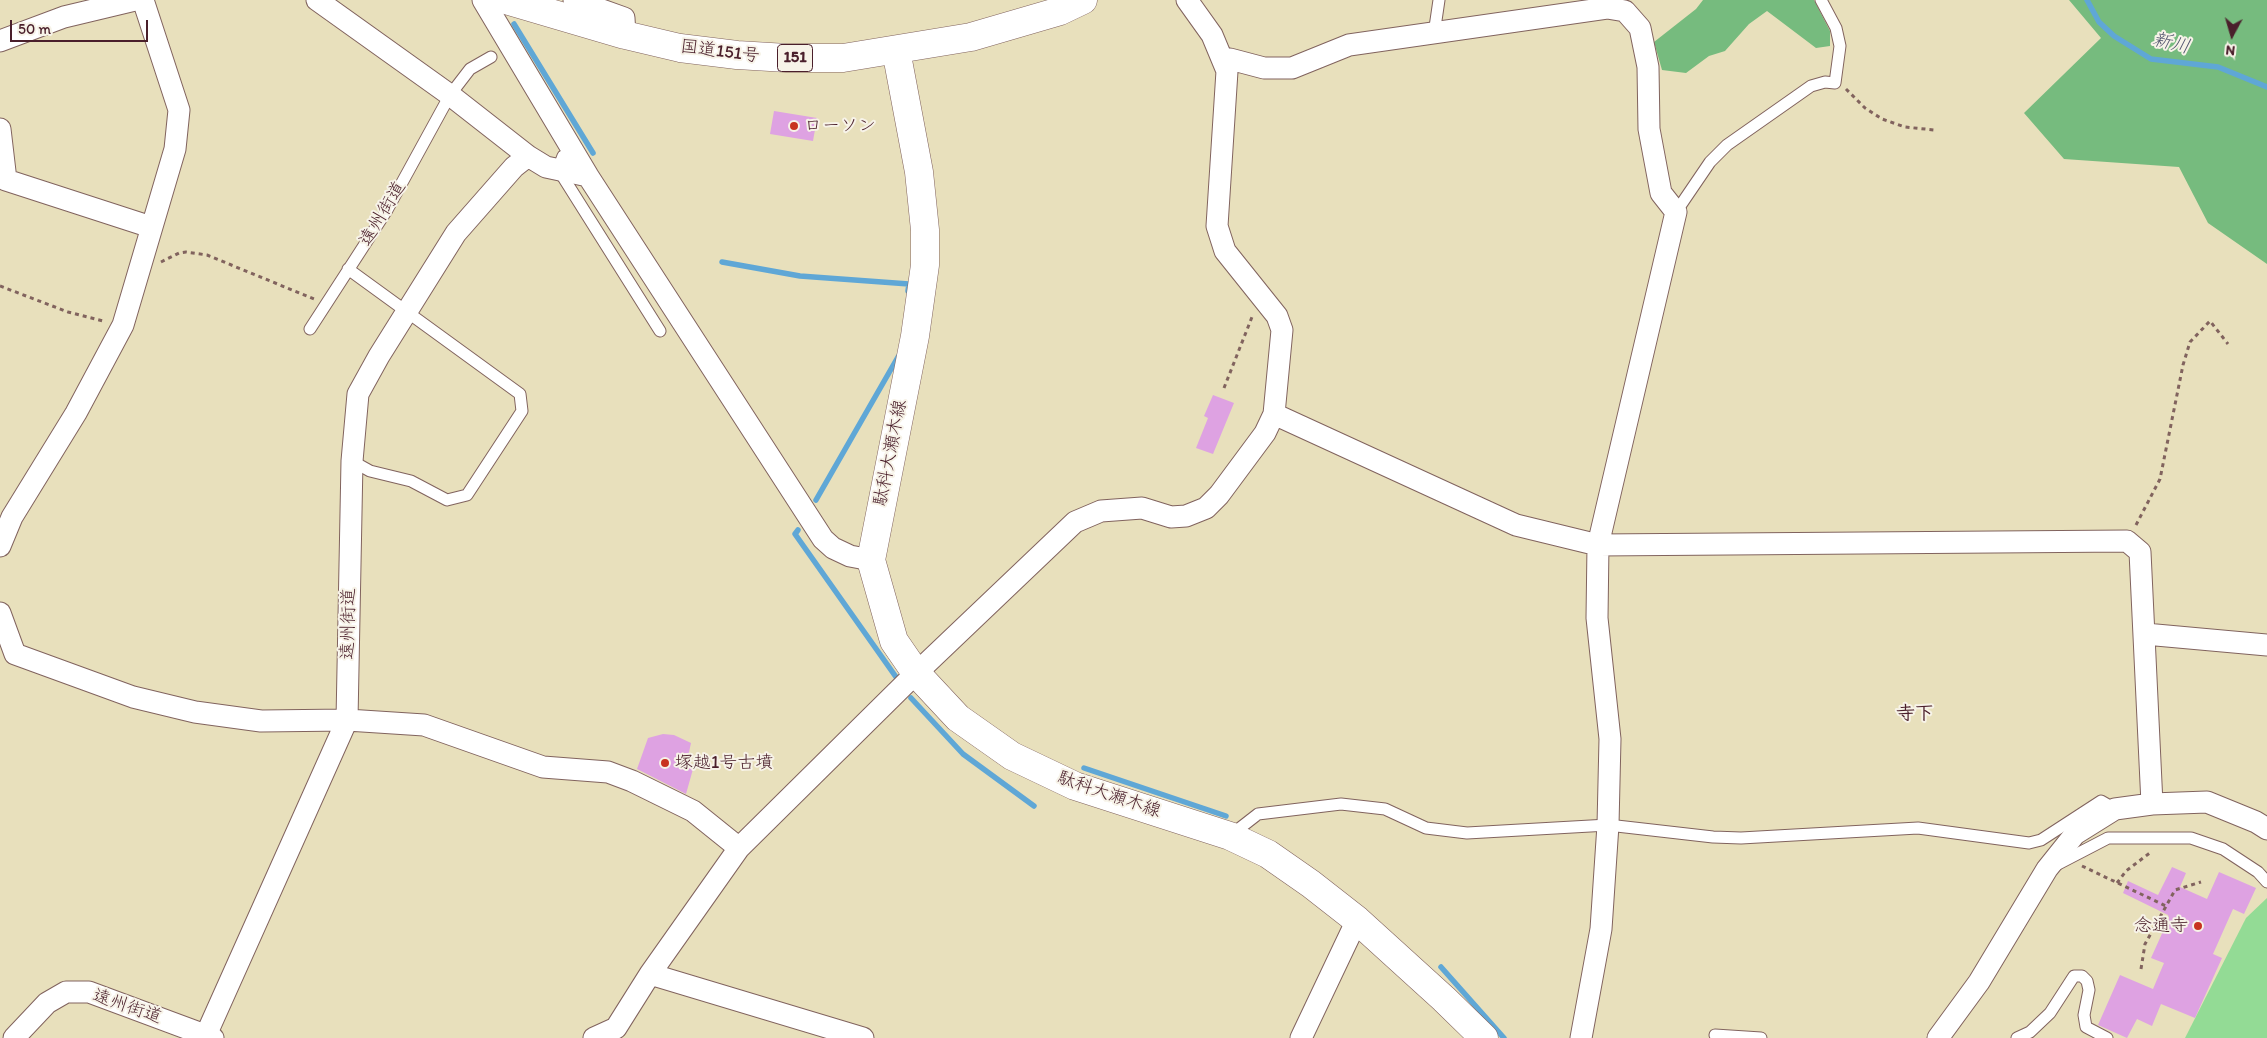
<!DOCTYPE html>
<html>
<head>
<meta charset="utf-8">
<style>
  body { margin:0 }
  #map { position:relative; width:2267px; height:1038px; overflow:hidden; background:#e8e0bc; font-family:Itim,sans-serif }
  canvas { display:block }
  .north { position:absolute; left:2207px; top:10px; width:50px; height:50px; -webkit-text-stroke:4px #f7f3e8; paint-order:stroke; rotate:186deg; font-size:14px; font-weight:700; line-height:20px; text-align:center; color:#4a1f2b }
  .north::after { content:''; display:block; margin:auto; width:18px; height:22px; background:#4a1f2b; clip-path:polygon(50% 0,100% 100%,50% 72%,0 100%) }
  .scale { position:absolute; left:10px; top:20px; width:138px; height:22px; box-sizing:border-box; border:2px solid #4a1f2b; border-top:0; padding-left:6px; font-size:15px; line-height:18px; white-space:nowrap; color:#4a1f2b; -webkit-text-stroke:4px #f7f3e8; paint-order:stroke }
</style>
</head>
<body>
<div id="map">
<canvas width="2267" height="1038"></canvas>
<div class="north">N</div>
<div class="scale">50 m</div>
</div>
<script>
const ctx = document.querySelector('canvas').getContext('2d');
ctx.lineJoin = 'round';
function fill(path, color) { ctx.fillStyle = color; ctx.fill(path, 'evenodd'); }
const poly = rows => new Path2D(rows.map(r => 'M' + r).join(''));
function stroke(path, color, width, dash) { ctx.strokeStyle = color; ctx.lineWidth = width; ctx.lineCap = dash ? 'butt' : 'round'; ctx.setLineDash(dash || []); ctx.stroke(path); }
function drawText(font, color, halo, rows, align = 'center') {
  ctx.font = font + ' Itim,"Klee One",sans-serif'; ctx.lineWidth = 4; ctx.setLineDash([]); ctx.textBaseline = 'middle'; ctx.strokeStyle = halo; ctx.fillStyle = color; for (const [text, x, y, turn = 0] of rows) {
    ctx.save(); ctx.translate(x, y); ctx.rotate((+turn || 0) * Math.PI / 180); ctx.textAlign = isNaN(turn) ? turn : align; if (halo) ctx.strokeText(text, 0, 0); ctx.fillText(text, 0, 0); ctx.restore();
  }
}
fill(poly([
  [2267,898,2267,1038,2185,1038,2246,918]
]), '#93db95');
fill(poly([
  [1703,0,1814,0,1830,31,1830,46,1816,48,1767,11,1749,24,1725,51,1709,56,1686,73,1662,70,1654,42,1696,9],
  [2069,0,2267,0,2267,264,2208,223,2179,167,2064,159,2024,113,2101,38]
]), '#76bb7e');
stroke(poly([
  [2087,0,2099,22,2114,36,2151,59,2218,67,2267,87],
  [514,24,593,153],
  [722,262,800,276,909,284,908,291],
  [816,500,898,357],
  [798,530,795,534,896,677],
  [911,698,963,754,1034,806],
  [1084,768,1226,816],
  [1441,967,1504,1038]
]), '#5fa7d6', 5.5);
fill(poly([
  [774,111,817,118,813,141,770,134],
  [1213,395,1234,403,1213,454,1196,448,1208,418,1204,416],
  [663,734,674,735,691,743,688,757,693,769,686,794,637,769,648,738],
  [2172,867,2186,873,2180,887,2207,899,2219,872,2256,888,2244,914,2233,909,2213,954,2222,958,2195,1018,2161,1004,2152,1026,2137,1019,2127,1038,2098,1025,2120,975,2153,989,2164,963,2151,958,2169,918,2168,915,2123,893,2128,881,2158,895]
]), '#dea2e2');
const service = poly([
  [1434,34,1439,0],
  [563,156,558,169,660,331],
  [1676,212,1710,162,1727,145,1811,86,1825,82,1835,83,1840,46,1836,28,1821,0],
  [348,269,520,394,522,411,467,495,447,500,411,481,370,471,352,461],
  [310,329,387,210,450,95,470,69,491,57],
  [1231,835,1258,814,1341,804,1385,809,1426,828,1467,833,1608,825,1713,837,1741,838,1918,828,2029,843,2041,840,2101,801,2115,809],
  [2056,865,2108,838,2191,838,2223,849,2258,872,2267,882],
  [1715,1035,1761,1038],
  [2017,1038,2030,1032,2050,1013,2074,976,2082,976,2087,981,2089,990,2084,1015,2086,1027,2107,1038]
]);
const minor = poly([
  [317,0,450,95,528,156,546,167,588,176],
  [483,0,588,176,823,539,833,548,850,556,871,560],
  [574,0,624,18,625,35],
  [0,41,64,17,135,0],
  [1224,61,1230,59,1264,68,1292,68,1349,45,1607,8,1625,11,1640,28,1648,67,1649,129,1661,193,1676,212,1598,545,1597,618,1610,739,1608,825,1601,929,1581,1038],
  [0,129,6,180,151,227],
  [1274,414,1516,525,1598,545,2127,541,2140,552,2152,804],
  [0,546,12,517,76,413,123,325,175,149,179,110,143,0],
  [0,613,15,654,133,697,195,712,261,721,347,720,424,725,543,767,608,772,632,781,693,811,739,848],
  [2145,634,2267,645],
  [650,974,863,1038],
  [206,1035,347,720,352,461,358,394,379,356,456,233,514,167,528,156],
  [14,1038,47,1003,66,992,89,992,213,1038],
  [594,1038,616,1028,650,974,739,848,907,682,1075,522,1101,511,1142,508,1171,517,1186,516,1206,508,1219,495,1265,433,1274,414,1282,330,1277,316,1225,251,1217,226,1227,71,1212,35,1187,0],
  [1301,1038,1357,920],
  [1938,1038,1979,982,2047,869,2075,834,2115,809,2152,804,2207,802,2256,822,2267,829]
]);
const secondary = poly([
  [896,50,919,172,925,230,925,265,915,336,871,560,894,641,916,673,958,718,1012,756,1075,786,1230,836,1268,854,1311,884,1357,920,1444,999,1484,1038]
]);
const trunk = poly([
  [506,0,625,35,680,48,737,55,787,58,843,58,971,37,1060,11,1083,0]
]);
stroke(service, '#81635e', 13);
stroke(minor, '#81635e', 23);
stroke(secondary, '#81635e', 29);
stroke(trunk, '#81635e', 29);
stroke(poly([
  [1846,89,1865,108,1882,119,1905,127,1934,130],
  [161,262,179,253,186,252,207,255,314,299],
  [0,286,68,312,103,321],
  [1224,388,1252,317],
  [2136,525,2160,479,2183,365,2190,342,2210,321,2228,344],
  [2082,866,2166,906],
  [2117,883,2126,871,2151,852],
  [2141,969,2145,944,2175,890,2201,882]
]), '#81635e', 3, [4, 4]);
stroke(service, '#fff', 11);
stroke(minor, '#fff', 21);
stroke(secondary, '#fff', 28);
stroke(trunk, '#fff', 28);
for (const [x, y, r, color] of [
  [794,126,5,"#c8321e"],
  [665,763,5,"#c8321e"],
  [2198,926,5,"#c8321e"]
]) { const dot = new Path2D(); dot.arc(x, y, r, 0, 2 * Math.PI); ctx.fillStyle = color; ctx.fill(dot); stroke(dot, '#f7f3e8', 2); }
for (const [x, y, w] of [
  [795,58,35]
]) { const box = new Path2D(); box.roundRect(x - w / 2, y - 13.5, w, 27, 4); ctx.fillStyle = '#f7f3e8'; ctx.fill(box); stroke(box, '#4a1f2b', 1); }
drawText('bold 16px', '#4a1f2b', null, [
  ["151",795,58]
]);
drawText('18px', '#4a1f2b', '#f7f3e8', [
  ["国道151号",720,52,7],
  ["遠州街道",383,214,-59],
  ["駄科大瀬木線",891,453,-79],
  ["遠州街道",349,624,-89],
  ["駄科大瀬木線",1109,795,19],
  ["遠州街道",127,1007,19]
]);
drawText('18px', '#4a1f2b', '#f7f3e8', [
  ["ローソン",804,126],
  ["塚越1号古墳",675,763],
  ["念通寺",2188,926,"right"]
], 'left');
drawText('italic 19px', '#52556f', '#f7f3e8', [
  ["新川",2171,44,13]
]);
drawText('bold 19px', '#4a1f2b', '#f7f3e8', [
  ["寺下",1915,714]
]);
</script>
</body>
</html>
